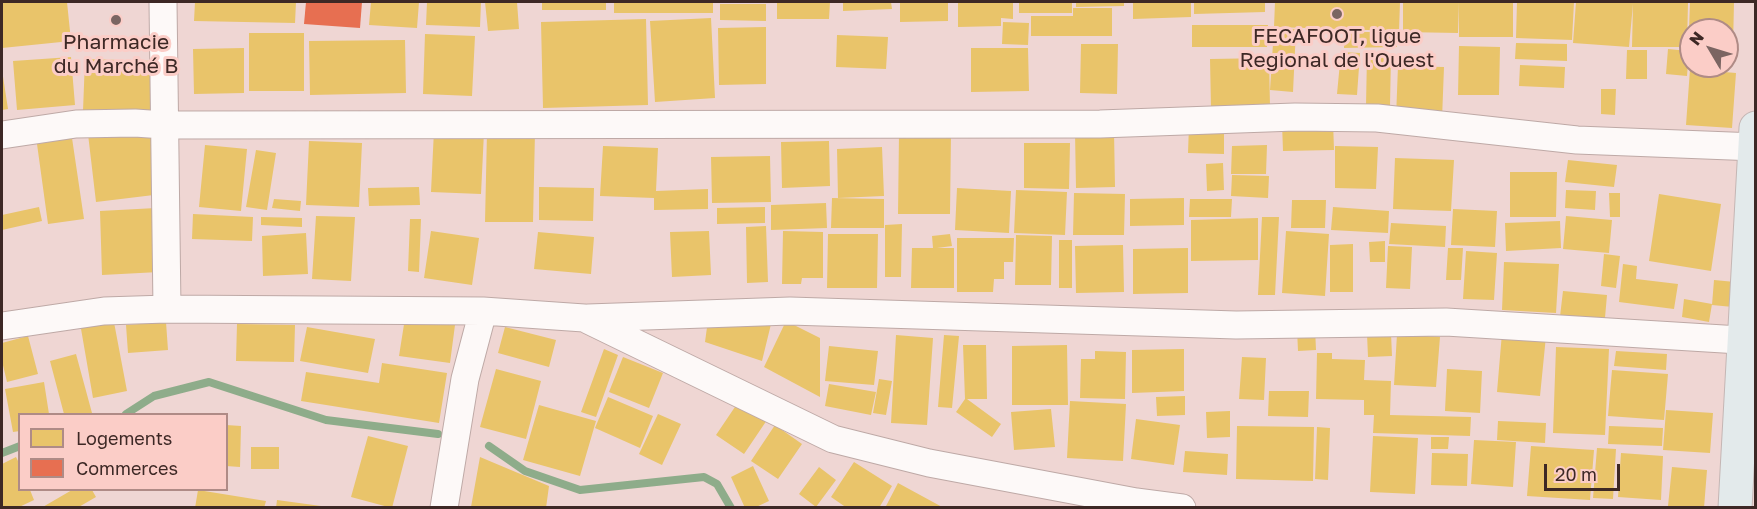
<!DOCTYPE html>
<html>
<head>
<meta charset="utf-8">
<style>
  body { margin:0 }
  #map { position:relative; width:1757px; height:509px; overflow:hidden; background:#efd6d3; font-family:"Golos Text",sans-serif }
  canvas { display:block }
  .frame { position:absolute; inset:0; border:3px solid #3d2825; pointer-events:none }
  .legend { position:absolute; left:18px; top:413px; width:210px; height:78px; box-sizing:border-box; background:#fbcdc7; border:2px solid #af8b86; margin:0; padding:8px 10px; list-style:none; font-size:18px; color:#3d2825 }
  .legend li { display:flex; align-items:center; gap:12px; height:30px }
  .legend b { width:30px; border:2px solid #af8b86 }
  .north { position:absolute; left:1679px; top:18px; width:60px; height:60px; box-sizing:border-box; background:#fbcdc7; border:2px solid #af8b86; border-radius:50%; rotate:308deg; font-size:16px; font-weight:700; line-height:24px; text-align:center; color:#3d2825 }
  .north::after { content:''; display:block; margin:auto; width:21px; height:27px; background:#7b6562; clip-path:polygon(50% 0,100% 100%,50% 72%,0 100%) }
  .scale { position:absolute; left:1544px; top:464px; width:76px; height:27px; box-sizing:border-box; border:3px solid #3d2825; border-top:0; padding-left:8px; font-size:18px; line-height:21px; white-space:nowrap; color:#3d2825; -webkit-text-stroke:4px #fbcdc7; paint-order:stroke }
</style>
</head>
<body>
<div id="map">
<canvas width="1757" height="509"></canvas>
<div class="frame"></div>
<ul class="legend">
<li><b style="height:16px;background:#e9c46a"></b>Logements</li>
<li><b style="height:16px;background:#e76f51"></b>Commerces</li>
</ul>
<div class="north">N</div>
<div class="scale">20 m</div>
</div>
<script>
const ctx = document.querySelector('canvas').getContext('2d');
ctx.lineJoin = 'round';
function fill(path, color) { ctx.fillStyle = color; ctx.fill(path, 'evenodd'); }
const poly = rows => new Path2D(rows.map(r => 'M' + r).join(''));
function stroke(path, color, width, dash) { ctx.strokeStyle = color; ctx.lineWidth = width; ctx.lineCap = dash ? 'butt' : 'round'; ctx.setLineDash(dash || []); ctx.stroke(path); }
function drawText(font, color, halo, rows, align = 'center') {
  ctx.font = font + ' "Golos Text",sans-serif'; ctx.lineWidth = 6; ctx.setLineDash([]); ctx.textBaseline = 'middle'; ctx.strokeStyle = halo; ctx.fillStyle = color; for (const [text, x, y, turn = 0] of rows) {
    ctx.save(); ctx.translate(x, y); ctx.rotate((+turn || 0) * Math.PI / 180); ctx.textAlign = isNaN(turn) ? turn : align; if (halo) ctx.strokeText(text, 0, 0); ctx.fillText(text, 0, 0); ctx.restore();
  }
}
fill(poly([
  [11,2,67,2,71,41,2,48,2,3],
  [195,2,296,2,295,23,194,21],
  [371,2,419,2,417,28,369,25],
  [427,2,481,2,480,27,426,25],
  [485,2,517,2,519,29,488,31],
  [542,2,606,2,606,10,542,10],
  [614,2,713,2,713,13,614,13],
  [777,2,830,2,829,19,777,19],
  [843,2,891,2,892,9,843,11],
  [900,2,948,2,948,21,900,22],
  [958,2,1013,2,1013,19,1001,18,1001,26,958,27],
  [1019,2,1072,2,1072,13,1019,13],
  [1076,2,1124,2,1124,6,1076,7],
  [1133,2,1191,2,1191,17,1133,19],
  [1194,2,1265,2,1265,12,1194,14],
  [1275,2,1400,2,1399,31,1274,27],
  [1403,2,1459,2,1458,33,1403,32],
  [1459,2,1513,2,1513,37,1459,37],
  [1517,2,1574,2,1572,40,1516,38],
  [1576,2,1688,2,1687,47,1632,47,1633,4,1629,47,1573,43],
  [1690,2,1734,2,1733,47,1727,47,1727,30,1689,30],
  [720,4,766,4,766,21,720,20],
  [1073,8,1112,8,1112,36,1031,36,1031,16,1073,16],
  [711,18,715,98,655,102,650,21],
  [646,19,648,105,543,108,541,22],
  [1003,22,1029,23,1028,45,1002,44],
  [1192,25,1268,25,1267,47,1192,47],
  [766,27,766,84,719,85,718,28],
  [1274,28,1296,29,1293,92,1270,90],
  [1344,32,1397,32,1397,47,1344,48],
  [249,33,304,33,304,91,249,91],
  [425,34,475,36,472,96,423,94],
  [837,35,888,37,886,69,836,67],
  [405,40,406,93,310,95,309,41],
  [1516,43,1567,44,1567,61,1515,59],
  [1081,44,1118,44,1117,94,1080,93],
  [1459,46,1500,47,1499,95,1458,95],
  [244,48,244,93,194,94,193,49],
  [971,48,1028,48,1029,91,971,92],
  [1668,49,1689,51,1687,76,1666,74],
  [1627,50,1647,50,1647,79,1626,79],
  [1341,52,1360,53,1357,95,1337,94],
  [1367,55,1391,55,1390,106,1366,106],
  [71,57,75,105,17,110,13,61],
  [1269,58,1270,107,1211,108,1210,59],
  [85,59,155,61,153,113,83,111],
  [1520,65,1565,67,1564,88,1519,86],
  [1398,66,1444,67,1442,119,1396,118],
  [1690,69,1736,73,1732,128,1686,125],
  [2,70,8,109,2,110],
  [1601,89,1616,89,1615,115,1601,114],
  [1333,121,1334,150,1283,151,1282,123],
  [1189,125,1224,125,1224,154,1188,153],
  [154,126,162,194,96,202,88,134],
  [434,130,484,132,481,194,431,192],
  [1114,131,1115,187,1076,188,1075,132],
  [487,132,535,132,533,222,485,222],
  [899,134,951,134,950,214,898,214],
  [72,138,84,219,48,224,37,144],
  [309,141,362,143,359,207,306,205],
  [829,141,830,186,782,188,781,142],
  [1024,143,1070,143,1069,189,1024,188],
  [205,145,247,149,241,211,199,207],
  [1267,145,1266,174,1231,174,1232,146],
  [603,146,658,148,656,191,708,189,708,209,654,210,654,198,600,196],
  [1335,146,1378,147,1376,189,1335,188],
  [882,147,884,196,838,198,837,149],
  [256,150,276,153,267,210,246,207],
  [770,156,771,202,712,203,711,157],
  [1395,158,1454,160,1451,211,1393,209],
  [1568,160,1617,165,1614,187,1565,182],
  [1223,163,1224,190,1207,191,1206,164],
  [1510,172,1557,172,1556,217,1510,217],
  [1232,175,1269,176,1268,198,1231,196],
  [419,187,420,205,369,206,368,188],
  [539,187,594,188,593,221,539,220],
  [957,188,1011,191,1009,233,955,230],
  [1016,190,1067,192,1065,235,1014,233],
  [1566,190,1596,191,1595,210,1565,208],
  [1074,193,1125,194,1124,235,1073,235],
  [1609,193,1620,193,1620,217,1610,217],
  [1659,194,1721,204,1711,271,1649,261],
  [832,198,884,199,884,228,831,228],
  [1184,198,1184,225,1130,226,1130,199],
  [274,199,301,201,300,211,272,208],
  [1190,199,1232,199,1231,217,1189,217],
  [1292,200,1326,200,1325,228,1291,228],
  [826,203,827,228,771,230,771,205],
  [39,207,42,221,2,230,2,215],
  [765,207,765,223,717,224,717,208],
  [1333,207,1389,211,1388,233,1331,230],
  [156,208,159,272,102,275,100,211],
  [1453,209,1497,211,1495,247,1451,245],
  [193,214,253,217,252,241,192,239],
  [316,216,355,217,351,281,312,279],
  [1566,216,1612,220,1609,253,1563,249],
  [261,217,302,218,302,227,261,225],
  [1262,217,1279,217,1275,295,1258,295],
  [1258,218,1258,260,1191,261,1191,220],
  [410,219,421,219,419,272,408,271],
  [1560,221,1561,248,1506,251,1505,223],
  [1391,223,1446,226,1445,247,1389,244],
  [902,224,901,277,885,277,885,225],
  [766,226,768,282,747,283,746,227],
  [431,231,479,238,472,285,424,278],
  [709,231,711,275,672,277,670,232],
  [783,231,823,232,823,278,802,278,801,284,782,284],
  [1286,231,1329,234,1325,296,1282,293],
  [538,232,594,237,591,274,534,269],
  [306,233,308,274,263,276,262,236],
  [828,234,878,234,877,288,827,288],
  [950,234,952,246,937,248,954,248,954,288,911,288,912,248,933,248,932,236],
  [1016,235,1052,236,1051,285,1015,285],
  [957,238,1014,238,1013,262,1004,262,1004,279,994,279,993,292,957,292],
  [1059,240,1072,240,1072,288,1059,288],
  [1385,241,1385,262,1370,262,1369,242],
  [1353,244,1353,292,1330,292,1330,245],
  [1123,245,1124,292,1076,293,1075,246],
  [1388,246,1412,247,1410,289,1386,288],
  [1188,248,1188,293,1133,294,1133,249],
  [1448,248,1463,248,1461,280,1446,280],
  [1466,251,1497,253,1494,300,1463,299],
  [1604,254,1620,256,1616,288,1601,286],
  [1504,262,1559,264,1556,313,1502,310],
  [1623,264,1637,266,1636,279,1678,284,1674,309,1619,302],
  [1714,280,1735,282,1733,307,1712,305],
  [1563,291,1607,295,1604,329,1559,325],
  [1684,299,1712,304,1709,322,1682,317],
  [113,317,127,391,93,398,80,323],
  [405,318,455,325,450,363,399,356],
  [708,320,772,320,762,361,705,342],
  [786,321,820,338,820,397,764,367],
  [166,322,168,350,128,353,126,325],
  [237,324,295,325,294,362,236,361],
  [307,327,375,339,368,373,300,361],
  [505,327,556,340,549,367,498,353],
  [1315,328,1316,350,1298,351,1297,329],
  [1391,333,1392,356,1368,357,1367,334],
  [1502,333,1546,336,1540,396,1497,392],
  [1397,334,1440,337,1436,387,1394,385],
  [896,335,933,338,927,425,891,423],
  [944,335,959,336,952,408,938,407],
  [28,336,38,374,7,382,2,361,2,343],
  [963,345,986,345,987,399,967,399,1001,424,992,437,956,412,965,399],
  [1067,345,1068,405,1012,405,1012,346],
  [829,346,878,351,874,385,825,381],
  [1556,347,1609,349,1605,435,1553,433],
  [604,349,618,355,596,417,581,412],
  [1184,349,1184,391,1132,393,1132,350],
  [1095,351,1126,352,1125,399,1080,398,1081,359,1095,359],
  [1616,351,1667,354,1666,370,1614,366],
  [1317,353,1332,353,1332,359,1365,360,1364,380,1391,381,1390,415,1471,417,1470,436,1373,433,1374,415,1364,415,1364,400,1316,399],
  [76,354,92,413,64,414,50,361],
  [623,357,663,373,649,408,609,392],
  [1242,357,1266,358,1264,400,1239,399],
  [382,363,447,373,439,423,301,401,306,372,379,383],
  [496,369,541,381,526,439,480,427],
  [1447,369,1482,371,1480,413,1445,411],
  [1612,370,1668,374,1664,420,1608,416],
  [879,379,892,381,886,415,873,413],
  [44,382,49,414,20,414,20,431,13,432,5,389],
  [829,384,876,392,871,415,825,406],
  [1269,391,1309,391,1308,417,1268,416],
  [1185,396,1185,415,1157,416,1156,397],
  [608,397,653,416,640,448,595,428],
  [739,401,767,420,744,454,716,435],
  [1070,401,1126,404,1123,461,1067,458],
  [539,405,596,421,580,476,523,460],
  [1051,409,1055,447,1014,450,1011,412],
  [1666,410,1713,413,1710,453,1663,450],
  [1230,411,1230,437,1207,438,1206,412],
  [658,414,681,424,662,465,639,454],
  [1136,419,1180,425,1174,465,1131,459],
  [1498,421,1546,423,1545,443,1497,440],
  [226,425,241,426,240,467,226,466],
  [775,425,802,444,778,479,751,461],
  [1237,426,1314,427,1313,481,1236,479],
  [1609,426,1663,428,1662,446,1608,444],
  [1317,427,1330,428,1328,480,1315,479],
  [368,436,408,446,392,508,351,497],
  [1373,436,1418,438,1415,494,1370,492],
  [1431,437,1449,437,1448,449,1431,449],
  [1474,440,1516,442,1513,487,1471,484],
  [1531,446,1594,450,1590,500,1527,496],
  [251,447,279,447,279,469,251,469],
  [1597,448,1616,449,1613,499,1593,498],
  [1185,451,1228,454,1227,475,1183,472],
  [1432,453,1468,454,1467,486,1431,485],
  [1621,453,1663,456,1661,500,1618,497],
  [16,457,20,465,20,490,30,490,34,500,17,508,2,508,2,464],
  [480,457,549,486,546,508,471,507],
  [854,462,892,486,879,508,847,508,831,497],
  [753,466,769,501,754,508,745,508,731,477],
  [819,467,836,480,816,507,799,494],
  [1672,467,1707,470,1704,508,1668,506],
  [898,483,944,508,885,508],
  [72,490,92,490,96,497,77,508,41,508],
  [198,490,266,501,264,508,195,508],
  [277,500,321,506,321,508,276,508]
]), '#e9c46a');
fill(poly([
  [306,2,362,2,360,28,304,24]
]), '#e76f51');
stroke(poly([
  [126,414,154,396,209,382,326,420,438,434],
  [489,446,525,471,580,490,704,477,717,484,731,508],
  [2,453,20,446]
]), '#8eac8a', 8);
const minor = poly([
  [163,2,167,309],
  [2,135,76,124,135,123,164,125,1100,124,1295,117,1377,118,1577,140,1756,147],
  [588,318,790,311,1236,325,1446,322,1756,341],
  [2,326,104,311,167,309,483,311,584,318,833,439,929,463,1136,502,1182,508],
  [444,508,465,379,483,311]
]);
const major = poly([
  [1735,508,1756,128]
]);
stroke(minor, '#bea9a6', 29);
stroke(major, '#c4b6b4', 35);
stroke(minor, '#fdf9f8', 27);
stroke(major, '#e3eaeb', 33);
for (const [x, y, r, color] of [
  [1337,14,6,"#7b6562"],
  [116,20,6,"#7b6562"]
]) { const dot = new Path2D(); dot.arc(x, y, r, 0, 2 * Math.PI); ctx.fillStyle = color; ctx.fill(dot); stroke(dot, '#fbcdc7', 2); }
drawText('21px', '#3d2825', '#fbcdc7', [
  ["FECAFOOT, ligue",1337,36],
  ["Regional de l'Ouest",1337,60],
  ["Pharmacie",116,42],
  ["du Marché B",116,66]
]);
</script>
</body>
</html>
